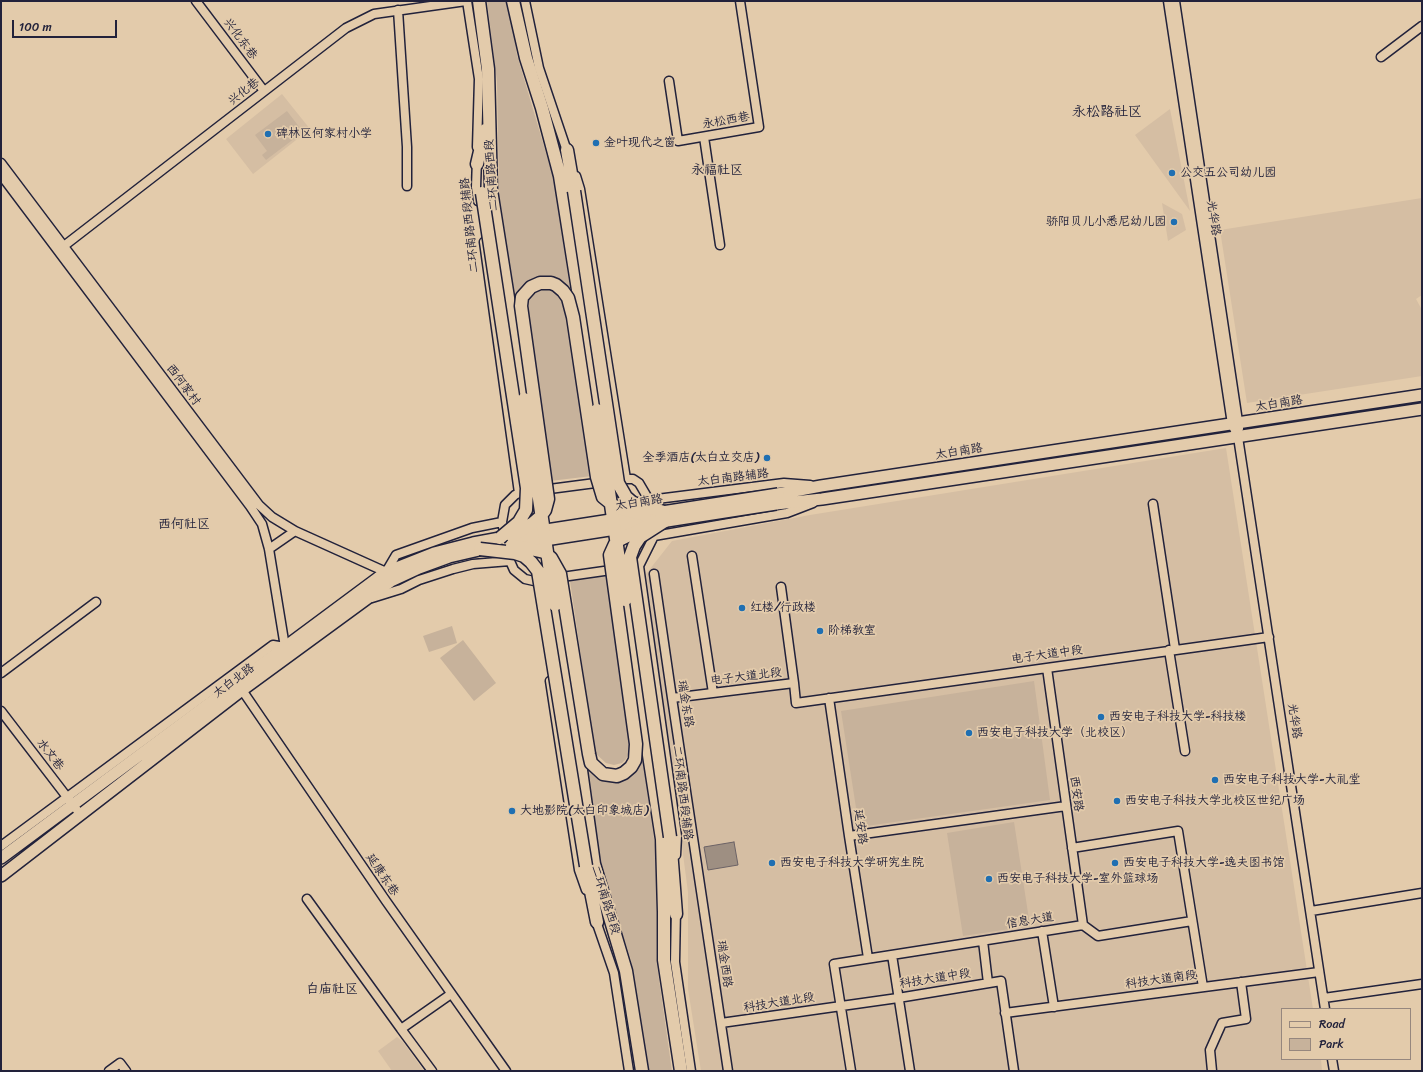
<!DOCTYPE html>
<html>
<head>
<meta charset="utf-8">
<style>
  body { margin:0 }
  #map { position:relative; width:1423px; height:1072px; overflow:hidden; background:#e3cbab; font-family:Sriracha,sans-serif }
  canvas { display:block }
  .frame { position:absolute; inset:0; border:2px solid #22223b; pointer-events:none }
  .legend { position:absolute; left:1281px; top:1008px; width:130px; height:52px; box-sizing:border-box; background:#e3cbab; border:1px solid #96877e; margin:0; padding:5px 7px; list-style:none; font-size:12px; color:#22223b }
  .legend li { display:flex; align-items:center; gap:8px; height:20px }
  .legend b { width:20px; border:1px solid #96877e }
  .scale { position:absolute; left:12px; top:20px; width:105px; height:18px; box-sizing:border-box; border:2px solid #22223b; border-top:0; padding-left:5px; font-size:12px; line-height:14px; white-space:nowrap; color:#22223b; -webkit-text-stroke:3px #e3cbab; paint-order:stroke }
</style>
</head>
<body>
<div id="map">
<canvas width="1423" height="1072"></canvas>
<div class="frame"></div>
<ul class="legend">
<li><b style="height:5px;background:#e3cbab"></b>Road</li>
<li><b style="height:11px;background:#c7b29b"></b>Park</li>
</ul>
<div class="scale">100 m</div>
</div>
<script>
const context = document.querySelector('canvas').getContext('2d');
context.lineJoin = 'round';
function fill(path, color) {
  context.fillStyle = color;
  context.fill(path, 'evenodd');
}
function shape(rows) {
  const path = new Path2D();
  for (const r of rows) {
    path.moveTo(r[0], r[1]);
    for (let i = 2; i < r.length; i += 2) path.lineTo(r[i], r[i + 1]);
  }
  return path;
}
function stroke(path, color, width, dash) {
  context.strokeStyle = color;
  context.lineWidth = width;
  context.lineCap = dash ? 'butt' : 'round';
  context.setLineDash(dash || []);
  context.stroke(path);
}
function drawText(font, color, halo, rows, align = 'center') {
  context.font = font + ' Sriracha,"LXGW WenKai TC",sans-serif';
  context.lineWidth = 3.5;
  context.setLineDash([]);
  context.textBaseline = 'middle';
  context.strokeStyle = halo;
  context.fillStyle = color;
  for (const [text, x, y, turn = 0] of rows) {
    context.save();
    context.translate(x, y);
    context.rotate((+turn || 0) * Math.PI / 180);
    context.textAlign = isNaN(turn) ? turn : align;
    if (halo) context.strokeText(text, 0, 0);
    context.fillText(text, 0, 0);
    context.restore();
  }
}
fill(shape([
  [282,94,310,129,253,174,226,139],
  [1170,109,1190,211,1135,135],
  [1422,198,1422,295,1416,299,1422,310,1422,376,1247,403,1220,230],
  [1162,203,1182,214,1186,230,1168,241],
  [1226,448,1313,1009,1282,1009,1282,1059,1321,1059,1322,1071,701,1071,688,989,688,892,646,574,672,541,810,515],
  [397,1037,403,1042,424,1071,392,1071,378,1051]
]), '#d5bea3');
fill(shape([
  [487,1,508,1,517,55,554,180,571,295,529,283,522,288,515,301,499,194,497,82],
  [287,111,303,132,266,160,262,155,267,151,255,135],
  [539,287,557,290,565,303,592,476,550,481,525,305,528,296],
  [606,575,630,747,629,753,626,759,622,763,614,765,606,763,595,753,570,581],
  [452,626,457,643,429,652,423,636],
  [463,640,496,683,474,701,440,658],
  [1034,681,1050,800,859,827,841,711],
  [642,756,657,859,656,958,672,1071,647,1071,631,960,599,862,586,766,603,779,611,781,620,779,637,766],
  [1014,822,1030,926,963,936,947,833]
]), '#c7b29b');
const water = shape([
  [734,842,738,865,708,870,704,847,734,842]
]);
fill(water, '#9e8f82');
stroke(water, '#6c6366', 1);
const minor = shape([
  [196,1,264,91],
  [467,1,479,79,477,147],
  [525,1,539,68,568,154],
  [1168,1,1232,424,1238,437,1325,1009],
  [1175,1,1239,428],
  [398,10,407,147,407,186],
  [1381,57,1422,26],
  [669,81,678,141,759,127,740,1],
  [704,137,720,245],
  [477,159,476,187,478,201],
  [1,163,259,505,272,517,295,531,386,572,396,555,472,528,502,522],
  [1,175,250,506,262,524,269,549,285,647,273,645,1,846],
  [576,176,580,189,626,479],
  [484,242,519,493],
  [60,249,346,28,374,14,466,1],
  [626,479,633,479,639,483,649,500,654,536,639,566,534,581,525,579,514,570,510,561,502,522,505,505,515,495,519,493,626,479],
  [649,500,784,483,810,485],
  [1153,504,1175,649],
  [654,536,787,513,813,503],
  [269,549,295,531],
  [692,556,713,693],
  [639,566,677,836,676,855],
  [654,574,672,698,728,1071],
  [781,587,794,683],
  [372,598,401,589,419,580,453,569,473,564,510,561],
  [1169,650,1185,751],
  [1047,668,1083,925],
  [1,673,96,602],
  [550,681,579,870,586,890],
  [242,690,386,901,506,1071],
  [672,698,794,683,796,703,1269,637],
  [829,698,849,836,868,958],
  [1,711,80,814],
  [849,836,1066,806],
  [1072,848,1178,831,1203,987],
  [307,899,401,1029,451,994],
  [676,909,675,962,691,1071],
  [1311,911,1422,893],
  [595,918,614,973,629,1071],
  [1042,931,1054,1007],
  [983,941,988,983],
  [892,955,910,1071],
  [1324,998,1422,984],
  [1005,1013,1319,972],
  [721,1023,898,998,1001,981,1014,1071],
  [401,1029,432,1071],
  [1332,1059,1334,1071],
  [109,1071,120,1063,126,1071],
  [851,1071,834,964,1083,925,1098,936,1192,921],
  [1212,1071,1210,1050,1222,1023,1246,1019,1241,982]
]);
const major = shape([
  [778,494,821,486,1422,395],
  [776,504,822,499,1422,409],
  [1,858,386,572,434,553,473,543,500,538],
  [1,876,242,690,391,581,419,568,449,557,488,548]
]);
const highway = shape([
  [479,1,488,69,491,190,524,399],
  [513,1,526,58,542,108,560,176,597,410],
  [567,150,574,191],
  [477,164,485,130],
  [625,600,662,839,664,912,664,960,681,1071],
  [555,605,575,727,594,864,626,971,642,1071],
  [670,837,676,914],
  [586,866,597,922]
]);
stroke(minor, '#22223b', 11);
stroke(major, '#22223b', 14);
stroke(highway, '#22223b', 15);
stroke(minor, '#e3cbab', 8);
stroke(major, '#e3cbab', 11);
stroke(highway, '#e3cbab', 12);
const majorBridge = shape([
  [514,535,778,494],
  [513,545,776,504]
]);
const highwayBridge = shape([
  [574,191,618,483,626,497,633,503,664,512],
  [482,193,527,488,526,510,523,515,519,522,500,538],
  [524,399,555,605],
  [597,410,625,600],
  [665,521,640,537,634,546,630,557,670,837],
  [512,536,533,523,540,517,545,510,548,499,521,306,522,297,531,287,540,283,551,283,556,285,563,291,568,298,573,317,597,477,603,497,613,505,621,509,645,515],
  [512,545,544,552,551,558,560,574,589,754,591,763,603,774,617,776,624,773,631,767,635,760,636,744,610,555,615,544,621,539,656,522],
  [480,549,515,553,524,556,531,562,538,571,586,866]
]);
stroke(majorBridge, '#22223b', 14, []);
stroke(highwayBridge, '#22223b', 15, []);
stroke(majorBridge, '#e3cbab', 11);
stroke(highwayBridge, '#e3cbab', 12);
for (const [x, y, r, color] of [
  [268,134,4,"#1f6fb2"],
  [596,143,4,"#1f6fb2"],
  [1172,173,4,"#1f6fb2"],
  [1174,222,4,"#1f6fb2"],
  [767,458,4,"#1f6fb2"],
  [742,608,4,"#1f6fb2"],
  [820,631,4,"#1f6fb2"],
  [1101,717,4,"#1f6fb2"],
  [969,733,4,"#1f6fb2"],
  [1215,780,4,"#1f6fb2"],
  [1117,801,4,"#1f6fb2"],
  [512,811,4,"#1f6fb2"],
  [772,863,4,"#1f6fb2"],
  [1115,863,4,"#1f6fb2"],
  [989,879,4,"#1f6fb2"]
]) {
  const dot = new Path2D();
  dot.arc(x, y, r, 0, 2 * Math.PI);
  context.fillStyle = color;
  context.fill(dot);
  stroke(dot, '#e3cbab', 1.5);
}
drawText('12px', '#22223b', '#e3cbab', [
  ["兴化东巷",240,39,53],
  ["兴化巷",244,92,-38],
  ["永松西巷",726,121,-10],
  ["二环南路西段",492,175,-94],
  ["光华路",1213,218,81],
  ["二环南路西段辅路",470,225,-96],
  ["西何家村",183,385,53],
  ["太白南路",1279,404,-9],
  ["太白南路",959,452,-9],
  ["太白南路辅路",733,478,-7],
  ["太白南路",639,503,-9],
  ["电子大道中段",1047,655,-8],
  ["电子大道北段",746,677,-7],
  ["太白北路",234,681,-37],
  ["瑞金东路",685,704,81],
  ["光华路",1294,721,81],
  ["水文巷",50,755,52],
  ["二环南路西段辅路",682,793,83],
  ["西安路",1076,794,82],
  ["延安路",860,827,82],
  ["延康东巷",382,875,56],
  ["二环南路西段",605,900,73],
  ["信息大道",1030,921,-9],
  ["瑞金西路",724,964,82],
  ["科技大道中段",935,979,-9],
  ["科技大道南段",1161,980,-8],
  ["科技大道北段",779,1003,-9]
]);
drawText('12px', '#22223b', '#e3cbab', [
  ["碑林区何家村小学",276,134],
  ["金叶现代之窗",604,143],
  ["公交五公司幼儿园",1180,173],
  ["骄阳贝儿小悉尼幼儿园",1166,222,"right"],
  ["全季酒店(太白立交店)",759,458,"right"],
  ["红楼/行政楼",750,608],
  ["阶梯教室",828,631],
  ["西安电子科技大学-科技楼",1109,717],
  ["西安电子科技大学（北校区）",977,733],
  ["西安电子科技大学-大礼堂",1223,780],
  ["西安电子科技大学北校区世纪广场",1125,801],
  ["大地影院(太白印象城店)",520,811],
  ["西安电子科技大学研究生院",780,863],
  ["西安电子科技大学-逸夫图书馆",1123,863],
  ["西安电子科技大学-室外篮球场",997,879]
], 'left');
drawText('13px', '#22223b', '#e3cbab', [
  ["永福社区",717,171],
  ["西何社区",184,525],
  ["白庙社区",332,990]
]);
drawText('14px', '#22223b', '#e3cbab', [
  ["永松路社区",1107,112]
]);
</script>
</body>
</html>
